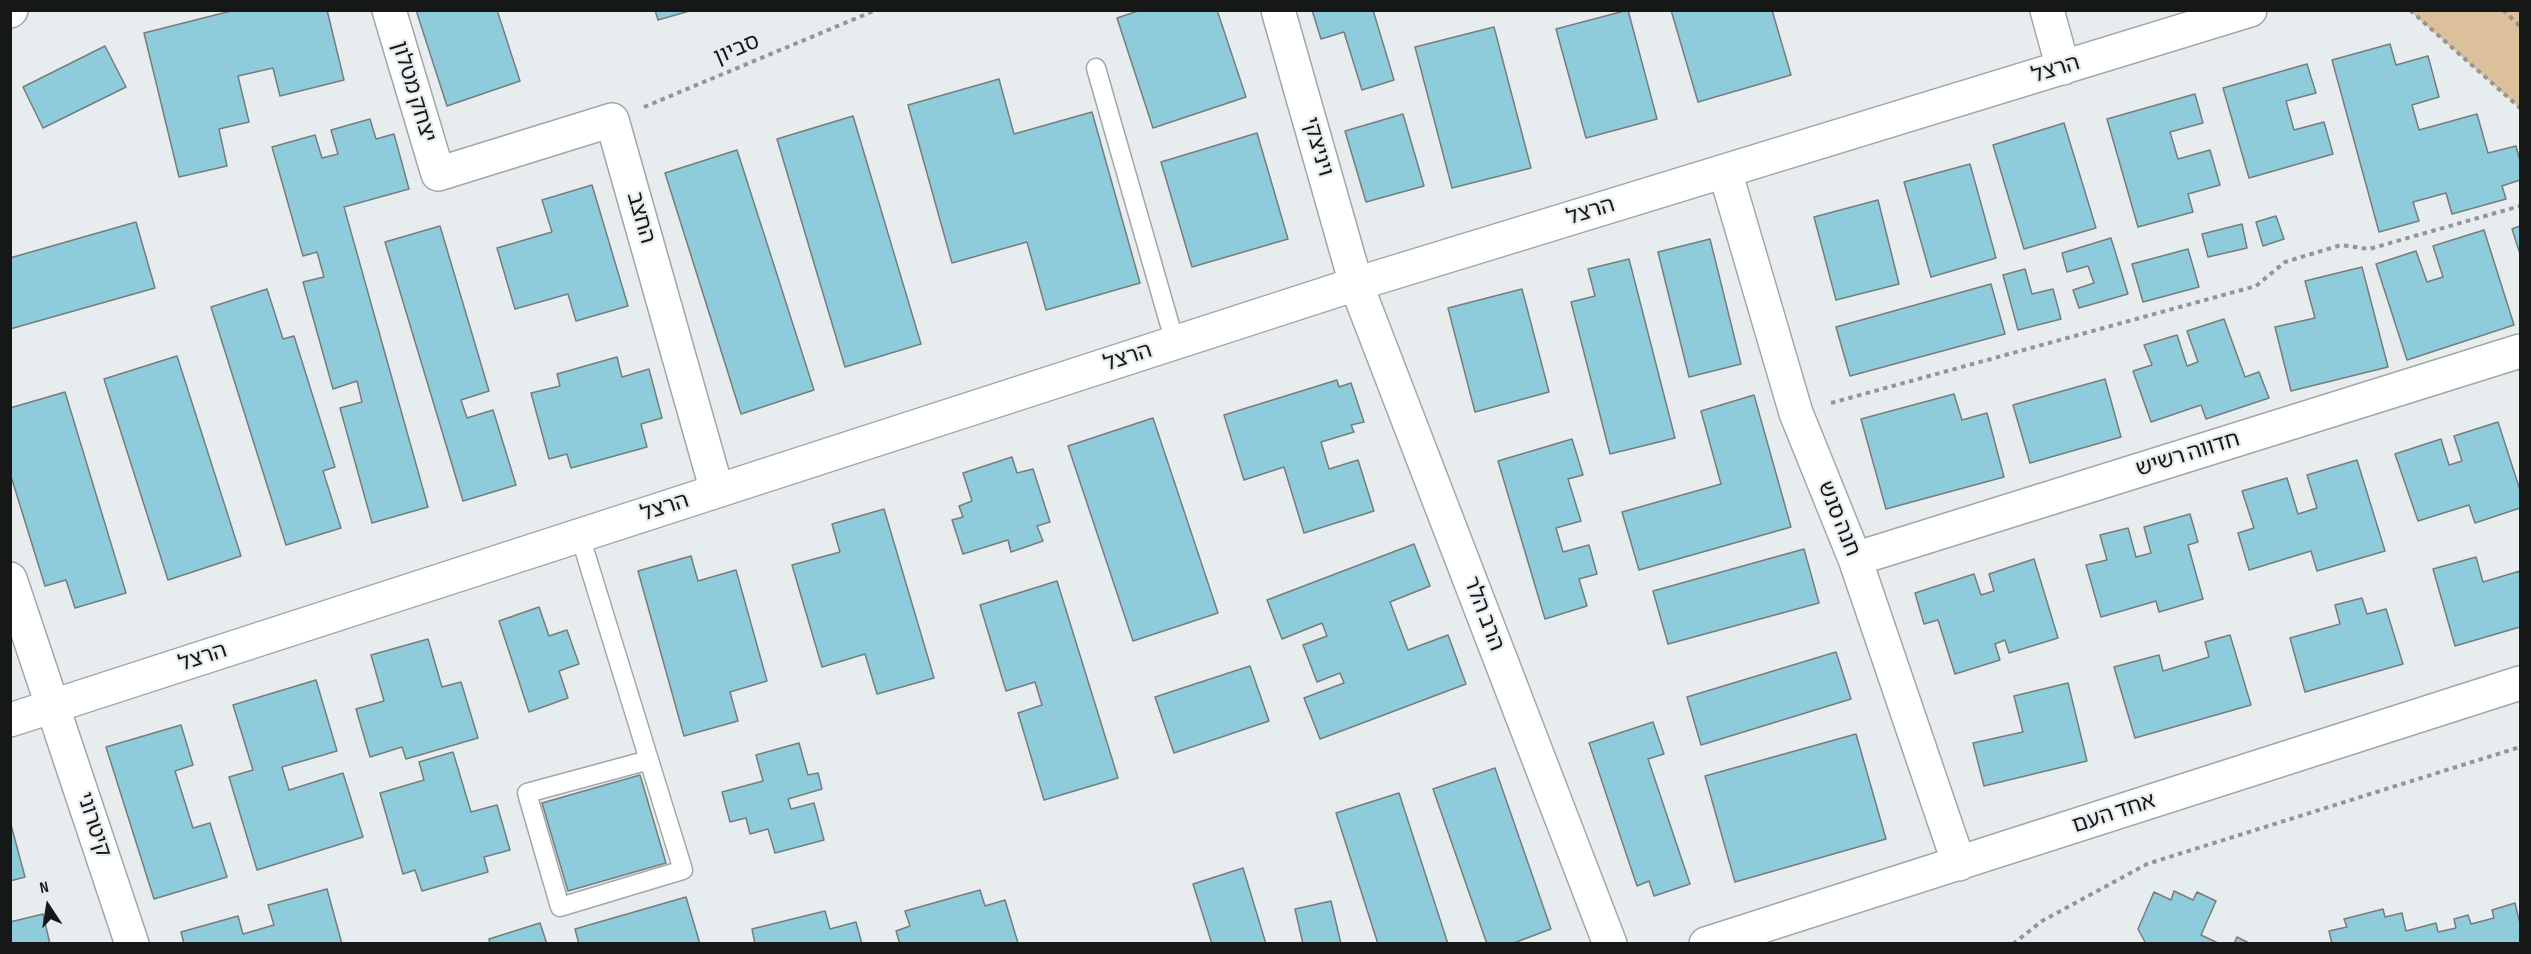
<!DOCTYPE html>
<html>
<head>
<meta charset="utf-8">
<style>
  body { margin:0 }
  #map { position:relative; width:2531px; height:954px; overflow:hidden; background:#e7ecee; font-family:"Sofia Sans Condensed",sans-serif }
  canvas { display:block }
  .frame { position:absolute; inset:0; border:12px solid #161818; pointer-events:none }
  .north { position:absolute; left:18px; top:876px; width:60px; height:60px; -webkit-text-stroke:4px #e7ecee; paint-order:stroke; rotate:348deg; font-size:16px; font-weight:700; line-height:24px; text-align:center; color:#161818 }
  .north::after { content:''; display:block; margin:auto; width:21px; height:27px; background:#161818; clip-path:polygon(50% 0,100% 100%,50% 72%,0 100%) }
</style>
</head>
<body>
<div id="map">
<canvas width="2531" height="954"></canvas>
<div class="frame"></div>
<div class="north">N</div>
</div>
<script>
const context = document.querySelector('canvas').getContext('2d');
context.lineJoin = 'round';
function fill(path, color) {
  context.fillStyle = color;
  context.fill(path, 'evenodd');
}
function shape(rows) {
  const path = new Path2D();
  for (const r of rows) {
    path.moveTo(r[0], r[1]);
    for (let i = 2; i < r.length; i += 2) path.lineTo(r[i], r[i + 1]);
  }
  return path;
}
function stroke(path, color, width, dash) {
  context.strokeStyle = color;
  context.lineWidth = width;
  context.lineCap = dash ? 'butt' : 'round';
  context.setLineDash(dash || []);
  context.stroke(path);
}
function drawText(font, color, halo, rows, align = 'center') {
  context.font = font + ' "Sofia Sans Condensed","Noto Sans Hebrew",sans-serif';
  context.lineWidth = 4.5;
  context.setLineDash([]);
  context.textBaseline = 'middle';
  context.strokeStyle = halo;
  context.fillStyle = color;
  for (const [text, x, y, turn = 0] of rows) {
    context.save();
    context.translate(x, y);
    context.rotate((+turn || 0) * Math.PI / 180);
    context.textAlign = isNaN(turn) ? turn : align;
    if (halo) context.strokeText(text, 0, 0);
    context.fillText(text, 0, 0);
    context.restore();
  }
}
fill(shape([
  [2410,11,2520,11,2520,108]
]), '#dbc09b');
const building = shape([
  [235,10,327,10,344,80,280,96,273,68,238,76,249,122,219,129,227,166,179,177,144,33,235,10],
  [416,10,497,10,520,81,447,106,416,10],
  [655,10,693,10,658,20,655,10],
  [1141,10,1217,10,1246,97,1153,128,1117,18,1141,10],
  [1312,10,1373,10,1394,80,1362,90,1344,32,1321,39,1312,10],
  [1628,10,1657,119,1586,138,1556,29,1628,10],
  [1671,10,1772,10,1791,75,1698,102,1671,10],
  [1494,27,1531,168,1452,188,1415,47,1494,27],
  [2390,44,2396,65,2428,56,2439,97,2412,105,2419,130,2477,114,2488,153,2516,146,2520,161,2520,180,2502,186,2506,199,2452,214,2446,193,2413,202,2419,221,2379,232,2332,60,2390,44],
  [105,46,126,87,43,128,23,87,105,46],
  [2307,64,2316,93,2286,101,2294,130,2324,122,2333,154,2249,178,2223,88,2307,64],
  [999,79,1014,134,1092,112,1140,283,1046,310,1027,242,952,263,908,105,999,79],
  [2195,94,2203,123,2170,132,2178,159,2210,150,2220,185,2188,194,2193,212,2138,227,2107,119,2195,94],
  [1403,114,1424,186,1366,202,1345,131,1403,114],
  [853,116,921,344,845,367,777,139,853,116],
  [370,119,376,139,394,134,409,189,344,207,428,507,372,523,340,408,362,402,357,381,333,389,303,282,324,277,317,252,303,256,272,147,315,135,322,158,338,154,331,130,370,119],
  [2064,123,2096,228,2024,249,1993,145,2064,123],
  [1257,133,1288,239,1192,267,1161,162,1257,133],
  [737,150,814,390,741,414,665,173,737,150],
  [1970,164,1996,258,1931,277,1904,182,1970,164],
  [592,185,628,306,576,321,568,294,515,309,497,248,552,232,542,200,592,185],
  [1878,200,1899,284,1836,300,1814,217,1878,200],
  [2276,216,2284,239,2263,246,2256,222,2276,216],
  [136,222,155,288,10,329,10,258,136,222],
  [2242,224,2247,248,2208,257,2202,234,2242,224],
  [440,226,489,391,461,400,467,418,493,410,516,485,463,501,385,242,440,226],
  [2520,226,2520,254,2512,229,2520,226],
  [2484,230,2514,325,2407,360,2376,264,2416,251,2427,282,2443,277,2433,246,2484,230],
  [2111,238,2128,294,2079,308,2073,290,2094,283,2088,266,2067,272,2062,253,2111,238],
  [1710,239,1741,364,1689,377,1658,252,1710,239],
  [2188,249,2199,287,2143,302,2132,264,2188,249],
  [1629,259,1675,438,1610,454,1571,302,1595,296,1588,269,1629,259],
  [2362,267,2388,367,2291,391,2275,327,2315,318,2305,281,2362,267],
  [2025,269,2032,294,2053,289,2061,319,2018,330,2003,275,2025,269],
  [1991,284,2005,334,1850,376,1836,327,1991,284],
  [267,289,283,339,294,336,335,467,323,471,341,528,286,545,211,307,267,289],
  [1522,289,1549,392,1475,412,1448,308,1522,289],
  [2224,319,2245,377,2259,372,2269,398,2206,419,2201,405,2151,422,2133,371,2152,365,2144,345,2177,335,2187,366,2198,362,2187,331,2224,319],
  [177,356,241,556,168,580,104,379,177,356],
  [617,357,622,377,649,369,662,418,641,424,647,447,571,468,567,454,549,459,531,393,560,386,557,374,617,357],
  [2105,379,2121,437,2030,463,2013,405,2105,379],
  [1337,380,1339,387,1351,383,1364,422,1351,425,1354,432,1321,442,1329,469,1358,460,1374,511,1304,533,1284,467,1244,480,1224,415,1337,380],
  [65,392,126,593,75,608,66,580,45,586,10,473,10,408,65,392],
  [1954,394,1962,420,1987,413,2004,477,1886,509,1861,419,1954,394],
  [1754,395,1791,527,1639,570,1622,512,1721,484,1701,411,1754,395],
  [1153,418,1218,613,1133,641,1068,446,1153,418],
  [2498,422,2520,490,2520,508,2475,523,2469,505,2418,521,2395,454,2441,439,2449,465,2462,461,2454,436,2498,422],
  [1572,439,1583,475,1568,479,1581,521,1556,528,1563,552,1589,545,1597,574,1579,579,1587,606,1545,619,1498,461,1572,439],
  [1012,457,1017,473,1033,469,1050,522,1037,526,1043,541,1011,552,1008,540,963,554,952,520,963,517,959,506,972,501,963,473,1012,457],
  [2357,460,2385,551,2317,571,2311,551,2249,570,2238,533,2254,528,2242,491,2287,478,2298,514,2317,508,2307,475,2357,460],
  [884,509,934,678,877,694,865,654,822,667,792,565,840,552,832,524,884,509],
  [2190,514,2198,542,2188,545,2203,599,2159,612,2156,601,2101,617,2086,565,2107,560,2100,535,2128,528,2136,557,2151,553,2144,527,2190,514],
  [1414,544,1430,586,1390,602,1408,650,1448,635,1466,684,1320,739,1304,698,1344,683,1340,673,1317,682,1303,645,1327,636,1322,623,1282,639,1267,600,1414,544],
  [1804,549,1819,603,1668,644,1653,591,1804,549],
  [691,556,698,581,736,570,767,681,730,692,738,721,684,736,638,571,691,556],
  [2476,557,2483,582,2520,571,2520,627,2455,646,2433,569,2476,557],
  [2034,559,2058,638,2009,653,2005,640,1995,644,2000,660,1955,674,1938,620,1924,624,1915,593,1974,574,1981,595,1994,591,1989,574,2034,559],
  [1057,581,1118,778,1044,800,1018,713,1042,705,1035,682,1006,691,980,605,1057,581],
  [2362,598,2367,614,2386,609,2403,664,2305,692,2290,638,2340,624,2335,605,2362,598],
  [539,607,549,636,567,630,579,664,559,671,568,698,529,712,499,621,539,607],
  [2230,635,2251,705,2135,738,2114,667,2159,655,2163,671,2209,657,2205,642,2230,635],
  [428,639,442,687,461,682,478,738,406,759,402,747,370,757,356,709,384,701,371,655,428,639],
  [1836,652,1851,699,1701,745,1687,697,1836,652],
  [1250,666,1269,721,1174,753,1155,697,1250,666],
  [316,680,337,751,282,767,289,790,343,773,363,837,257,870,229,777,253,770,233,705,316,680],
  [2068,683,2087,761,1984,786,1973,743,2023,732,2014,696,2068,683],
  [1653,722,1664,754,1648,759,1690,884,1654,896,1649,881,1637,886,1589,743,1653,722],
  [181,725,193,765,175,771,193,828,210,823,227,877,154,899,106,747,181,725],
  [1856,734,1886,839,1735,882,1705,776,1856,734],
  [799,743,808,775,818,773,822,789,788,799,791,809,814,803,824,840,775,853,768,829,750,834,746,818,730,822,722,792,763,781,756,755,799,743],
  [453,752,471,812,497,805,510,850,484,857,488,872,422,891,415,870,403,874,380,793,424,780,419,762,453,752],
  [1495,768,1551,929,1511,944,1487,944,1433,789,1495,768],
  [640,775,666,863,568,891,542,803,640,775],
  [1399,793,1448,944,1378,944,1336,813,1399,793],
  [10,821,25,877,10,881,10,821],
  [1243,868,1266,944,1212,944,1193,884,1243,868],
  [327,889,342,944,184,944,181,932,238,916,243,934,274,925,268,905,327,889],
  [980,890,985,906,1005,900,1018,943,900,944,896,931,910,926,905,911,980,890],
  [2174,891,2193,900,2197,892,2216,901,2201,935,2220,944,2146,944,2138,929,2154,892,2171,900,2174,891],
  [686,897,700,944,579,944,575,929,686,897],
  [1331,901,1341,944,1303,944,1295,909,1331,901],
  [2515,903,2520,924,2520,944,2332,944,2329,931,2347,927,2344,919,2383,909,2385,917,2402,913,2406,931,2436,923,2438,932,2456,928,2454,919,2468,915,2471,924,2494,918,2492,910,2515,903],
  [825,911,830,929,856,922,862,944,755,944,752,929,825,911],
  [43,914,50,944,10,944,10,922,43,914],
  [540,923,547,944,490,944,489,939,540,923],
  [2237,937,2251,944,2234,944,2237,937]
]);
fill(building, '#8eccdc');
stroke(building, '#777c7d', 1.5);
const lane = shape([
  [1096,68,1175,343],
  [580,536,649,760,683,870,560,907,527,793,649,760]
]);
const street = shape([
  [389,10,438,174,612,120,717,491],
  [1278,10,1356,284,1610,944],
  [2047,10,2063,68],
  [1725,171,1796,413,1855,559,1959,864],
  [1855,559,2520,351],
  [10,579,132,944],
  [10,720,1356,284,2250,10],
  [1706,944,2520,683]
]);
const secondary = shape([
  [10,11,11,10]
]);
stroke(lane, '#a2a7a9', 21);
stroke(street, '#a2a7a9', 36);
stroke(secondary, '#a2a7a9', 36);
stroke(shape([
  [2410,10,2520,108],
  [2503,10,2520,26],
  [644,107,876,10],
  [1831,403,2256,286,2285,262,2341,245,2369,249,2520,206],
  [2013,944,2042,921,2147,864,2520,747]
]), '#929697', 4, [4.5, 4.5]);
stroke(lane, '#fff', 18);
stroke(street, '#fff', 33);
stroke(secondary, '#fff', 33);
drawText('22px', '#161818', '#e7ecee', [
  ["סביון",737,50,-23],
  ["הרצל",2056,70,-17],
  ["יצחק מטלון",413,92,73],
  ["ויניצקי",1317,147,74],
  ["הרצל",1591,212,-17],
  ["החצב",640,218,74],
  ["הרצל",1128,358,-18],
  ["חדווה רשיש",2188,455,-17],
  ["הרצל",665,508,-18],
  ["חנה סנש",1838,519,68],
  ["הרב הלר",1483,614,69],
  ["הרצל",203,658,-18],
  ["אחד העם",2114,814,-18],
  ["קיטרוני",93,825,72]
]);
</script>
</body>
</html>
